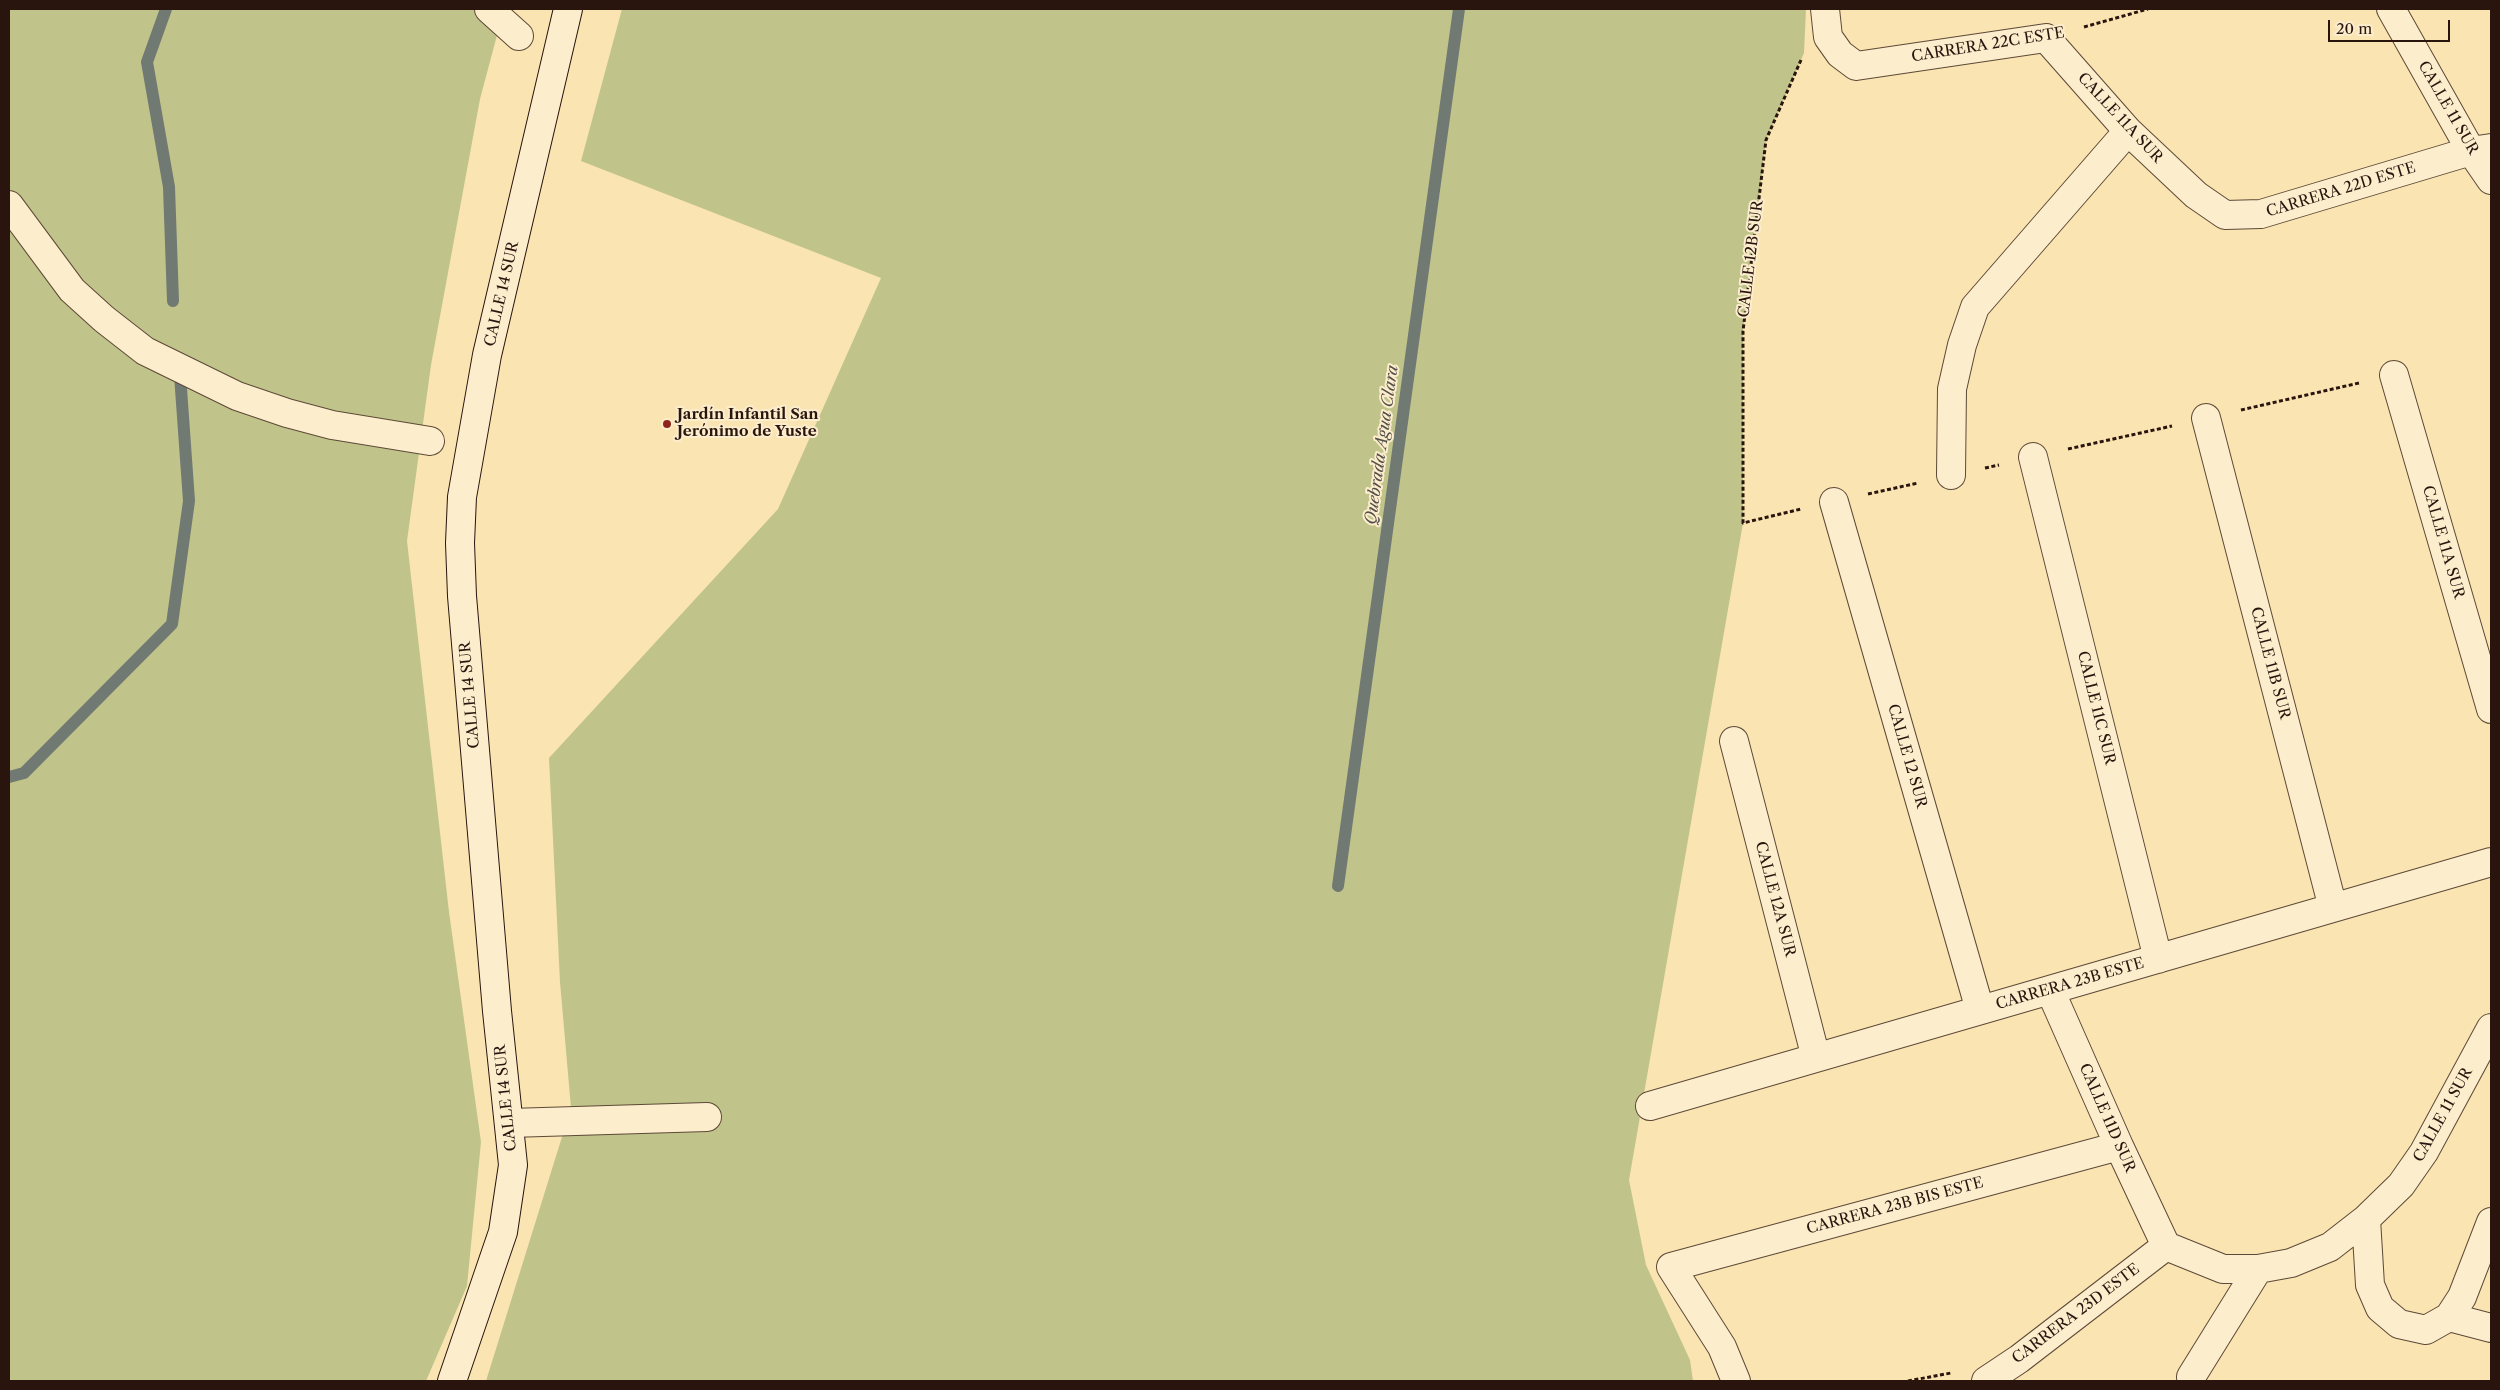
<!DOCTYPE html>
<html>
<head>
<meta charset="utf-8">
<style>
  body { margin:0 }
  #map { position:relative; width:2500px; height:1390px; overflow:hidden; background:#fae4b2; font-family:"Libre Caslon Text",serif }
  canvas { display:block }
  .frame { position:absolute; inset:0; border:10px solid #29150e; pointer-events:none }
  .scale { position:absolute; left:2328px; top:20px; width:122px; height:22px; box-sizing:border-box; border:2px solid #29150e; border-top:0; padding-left:6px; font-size:15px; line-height:18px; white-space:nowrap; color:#29150e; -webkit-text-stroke:4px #fcedcd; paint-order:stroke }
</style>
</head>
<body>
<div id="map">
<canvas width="2500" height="1390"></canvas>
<div class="frame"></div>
<div class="scale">20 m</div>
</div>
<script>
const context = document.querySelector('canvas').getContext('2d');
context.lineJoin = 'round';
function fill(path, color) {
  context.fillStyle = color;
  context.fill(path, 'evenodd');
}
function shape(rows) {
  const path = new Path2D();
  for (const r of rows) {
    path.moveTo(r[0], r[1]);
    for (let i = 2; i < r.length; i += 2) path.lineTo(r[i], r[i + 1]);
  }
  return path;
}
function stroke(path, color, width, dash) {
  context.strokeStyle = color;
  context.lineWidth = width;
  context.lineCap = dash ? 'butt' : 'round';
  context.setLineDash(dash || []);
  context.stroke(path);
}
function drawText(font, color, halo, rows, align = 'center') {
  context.font = font + ' "Libre Caslon Text",serif';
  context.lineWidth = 4;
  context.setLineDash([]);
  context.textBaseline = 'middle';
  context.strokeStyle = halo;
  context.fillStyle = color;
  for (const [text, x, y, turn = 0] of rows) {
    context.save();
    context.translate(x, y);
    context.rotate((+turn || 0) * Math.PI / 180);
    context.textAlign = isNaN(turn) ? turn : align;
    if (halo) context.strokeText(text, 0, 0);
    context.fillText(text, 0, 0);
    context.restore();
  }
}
fill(shape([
  [9,9,504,9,480,99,431,365,407,541,449,912,481,1142,467,1286,426,1381,9,1381],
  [622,9,1806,9,1804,53,1766,140,1743,331,1743,523,1629,1180,1646,1265,1690,1360,1693,1381,486,1381,571,1108,560,982,549,758,778,509,881,278,581,161]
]), '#c0c48a');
stroke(shape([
  [166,9,147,62,169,187,173,301],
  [9,777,24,773,172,624,189,501,180,375],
  [1338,886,1459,9]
]), '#717973', 12);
const street = shape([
  [489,9,519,36],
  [1825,9,1828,37,1840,54,1856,66,2046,38,2128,131,2196,195,2225,215,2261,214,2471,151,2491,148],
  [2391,9,2471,151,2491,180],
  [9,205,72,290,104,319,145,351,237,396,287,413,332,425,430,441],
  [2394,375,2491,709],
  [2206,418,2333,908],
  [2033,457,2158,959],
  [1951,475,1952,389,1962,345,1975,307,2128,131],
  [1834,502,1980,1010],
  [1734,741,1816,1058],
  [2050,990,2119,1146,2166,1246],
  [1650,1106,2491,862],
  [510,1123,707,1117],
  [2366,1219,2370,1285,2380,1308,2399,1324,2426,1330,2449,1317,2462,1297,2491,1222],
  [2166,1246,2223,1269,2258,1269,2291,1263,2330,1247,2366,1219,2401,1185,2424,1152,2491,1028],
  [2449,1317,2491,1328],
  [2191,1377,2258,1269],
  [1736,1381,1722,1347,1671,1267,2119,1146],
  [1986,1381,2019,1359,2166,1246]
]);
const secondary = shape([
  [452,1381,503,1232,513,1165,497,1011,462,596,460,543,462,497,487,355,568,9]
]);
stroke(street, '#5d4937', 30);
stroke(secondary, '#29150e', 30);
stroke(shape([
  [2084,27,2148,9],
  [1801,60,1766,140,1743,331,1743,523,1801,509],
  [2241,410,2359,383],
  [2068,449,2172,426],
  [1985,468,1999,465],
  [1868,494,1918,483],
  [1908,1381,1951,1373]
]), '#29150e', 3, [4, 2.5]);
stroke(street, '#fcedcd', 28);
stroke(secondary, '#fcedcd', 28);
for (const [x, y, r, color] of [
  [667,424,5,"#8f2418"]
]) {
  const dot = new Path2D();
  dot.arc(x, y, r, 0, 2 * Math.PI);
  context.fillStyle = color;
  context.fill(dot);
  stroke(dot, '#fcedcd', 2);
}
drawText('15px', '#29150e', '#fcedcd', [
  ["CARRERA 22C ESTE",1988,45,-9],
  ["CALLE 11 SUR",2448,108,60],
  ["CALLE 11A SUR",2120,118,47],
  ["CARRERA 22D ESTE",2341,190,-17],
  ["CALLE 12B SUR",1751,259,-83],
  ["CALLE 14 SUR",502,294,-77],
  ["CALLE 11A SUR",2443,542,74],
  ["CALLE 11B SUR",2270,663,75],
  ["CALLE 14 SUR",470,695,-95],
  ["CALLE 11C SUR",2096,708,76],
  ["CALLE 12 SUR",1907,756,74],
  ["CALLE 12A SUR",1775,899,75],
  ["CARRERA 23B ESTE",2070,984,-16],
  ["CALLE 14 SUR",506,1098,-96],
  ["CALLE 11 SUR",2443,1115,-61],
  ["CALLE 11D SUR",2107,1118,66],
  ["CARRERA 23B BIS ESTE",1895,1206,-15],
  ["CARRERA 23D ESTE",2076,1314,-37]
]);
drawText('bold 15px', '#29150e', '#fcedcd', [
  ["Jardín Infantil San",677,415],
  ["Jerónimo de Yuste",677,432]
], 'left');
drawText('italic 16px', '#534f49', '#fcedcd', [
  ["Quebrada Agua Clara",1382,445,-82]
]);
</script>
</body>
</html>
